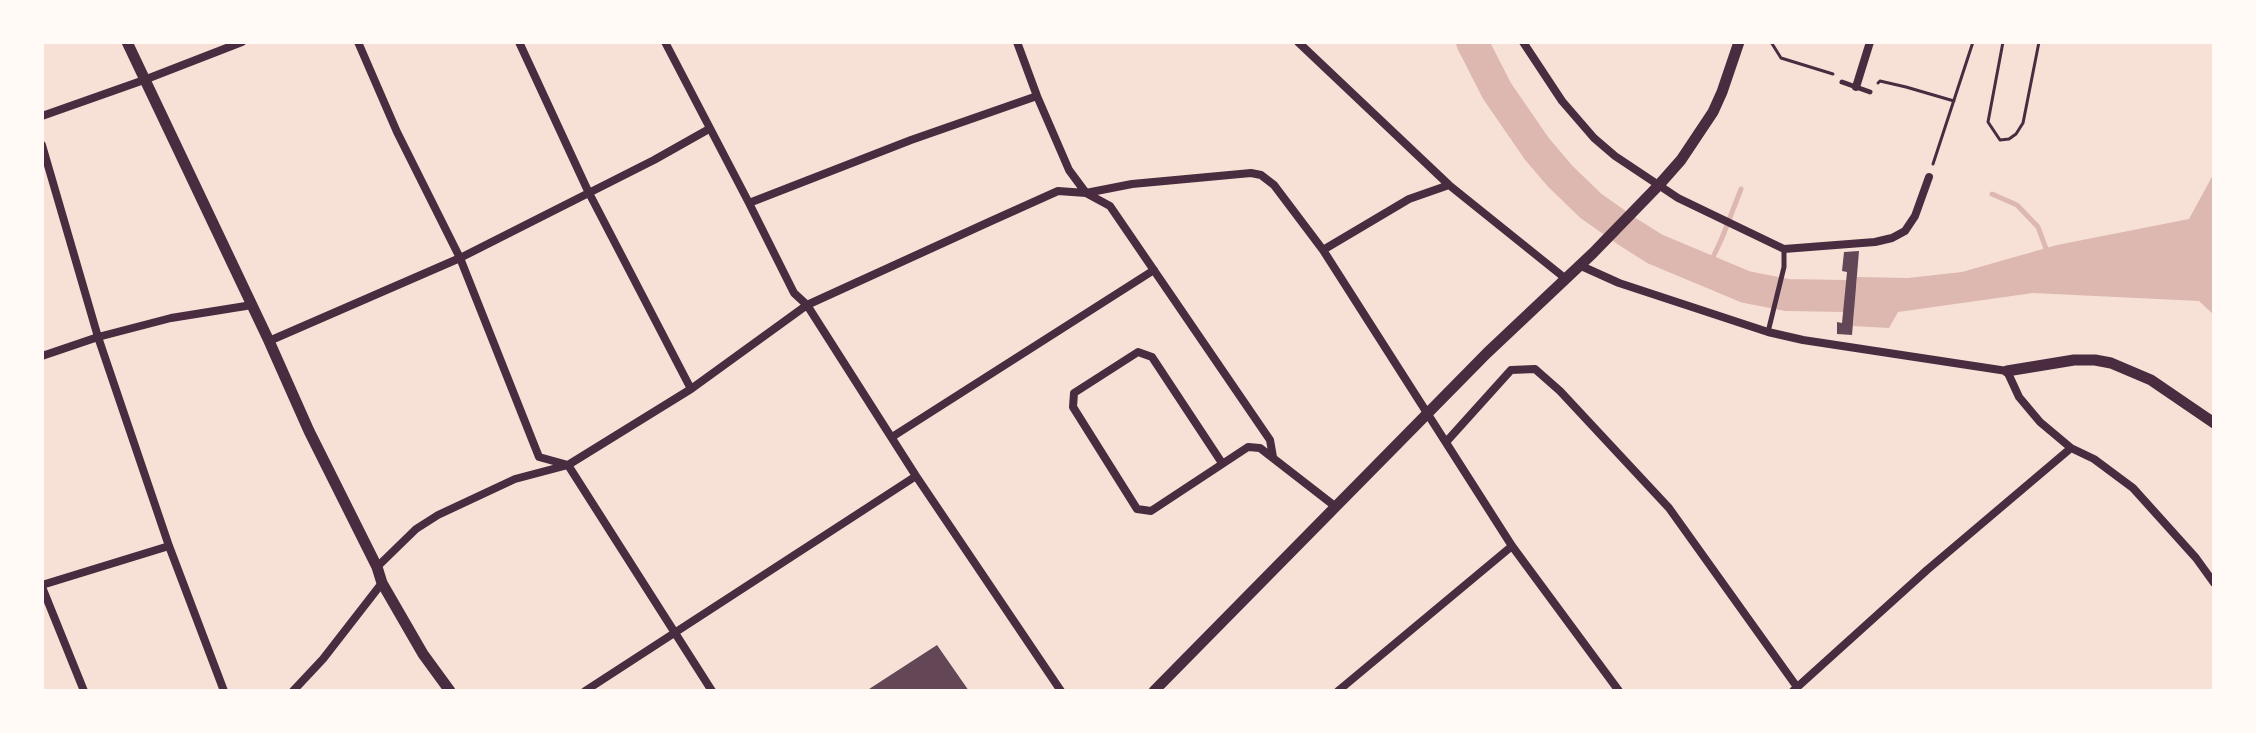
<!DOCTYPE html>
<html>
<head>
<meta charset="utf-8">
<style>
  body { margin:0 }
  #map { position:relative; width:2256px; height:733px; overflow:hidden; background:#f7e1d7; font-family:Commissioner,sans-serif }
  canvas { display:block }
  .frame { position:absolute; inset:0; border:44px solid #fffaf5; pointer-events:none }
</style>
</head>
<body>
<div id="map">
<canvas width="2256" height="733"></canvas>
<div class="frame"></div>
</div>
<script>
const context = document.querySelector('canvas').getContext('2d');
context.lineJoin = 'round';
function fill(path, color) {
  context.fillStyle = color;
  context.fill(path, 'evenodd');
}
function shape(rows) {
  const path = new Path2D();
  for (const r of rows) {
    path.moveTo(r[0], r[1]);
    for (let i = 2; i < r.length; i += 2) path.lineTo(r[i], r[i + 1]);
  }
  return path;
}
function stroke(path, color, width, dash) {
  context.strokeStyle = color;
  context.lineWidth = width;
  context.lineCap = dash ? 'butt' : 'round';
  context.setLineDash(dash || []);
  context.stroke(path);
}
fill(shape([
  [2214,173,2214,315,2199,301,2033,293,1898,312,1889,328,1853,326,1857,277,1908,278,1962,272,2057,245,2189,219]
]), '#dcb8b0');
stroke(shape([
  [1992,194,2017,205,2038,227,2048,254],
  [1707,270,1722,238,1741,189]
]), '#dcb8b0', 5);
stroke(shape([
  [1472,42,1497,91,1537,149,1560,176,1591,206,1628,232,1655,249,1746,287,1787,295,1844,296]
]), '#dcb8b0', 32);
fill(shape([
  [1859,251,1852,335,1837,334,1837,322,1842,323,1847,272,1842,271,1844,252],
  [937,645,969,691,866,691]
]), '#644757');
stroke(shape([
  [1771,42,1781,58,1833,74],
  [2003,42,1988,122,2000,140,2009,139,2016,134,2023,123,2039,42],
  [1878,83,1880,81,1906,87,1954,101],
  [1933,164,1973,42]
]), '#4a2c40', 3);
stroke(shape([
  [1842,82,1870,92],
  [1768,332,1784,267,1784,249]
]), '#4a2c40', 5);
stroke(shape([
  [358,42,397,132,460,258,539,457,568,465,712,691],
  [519,42,588,191,691,389],
  [665,42,749,203,794,293,807,305,916,476,1061,691],
  [1017,42,1037,96,1069,170,1086,193,1110,206,1270,440,1273,457],
  [1298,42,1449,185,1566,279],
  [1523,42,1562,101,1594,138,1615,156,1678,198,1784,249,1875,242,1892,238,1905,231,1915,216,1929,177],
  [1856,87,1870,42],
  [42,116,144,80,242,42],
  [42,145,98,337,169,546,224,691],
  [749,203,911,140,1037,96],
  [1323,250,1409,199,1449,185],
  [1579,265,1619,283,1768,332,1803,340,2007,371,2019,397,2040,422,2071,448,2094,459,2133,488,2196,558,2214,583],
  [269,341,460,258,654,160,709,129],
  [42,356,98,337,171,318,252,305],
  [892,437,1154,270],
  [1447,441,1511,370,1535,369,1560,391,1669,508,1797,687],
  [1222,463,1152,357,1138,352,1074,393,1073,407,1137,509,1151,511,1248,447,1260,448,1336,507],
  [377,567,416,529,438,515,515,479,568,465,691,389,807,305,989,222,1058,191,1086,193,1132,184,1251,173,1261,175,1274,185,1323,250,1512,546,1619,691],
  [42,585,169,546],
  [42,587,84,691],
  [293,691,323,659,382,583],
  [585,691,916,476],
  [1338,691,1512,546],
  [1793,691,1927,570,2071,448]
]), '#4a2c40', 8);
stroke(shape([
  [127,42,269,341,309,431,377,567,382,583,423,654,450,691],
  [2007,371,2074,360,2095,360,2111,363,2151,380,2214,423],
  [1154,691,1487,353,1593,253,1658,186,1681,160,1713,112,1722,92,1739,42]
]), '#4a2c40', 11);
</script>
</body>
</html>
